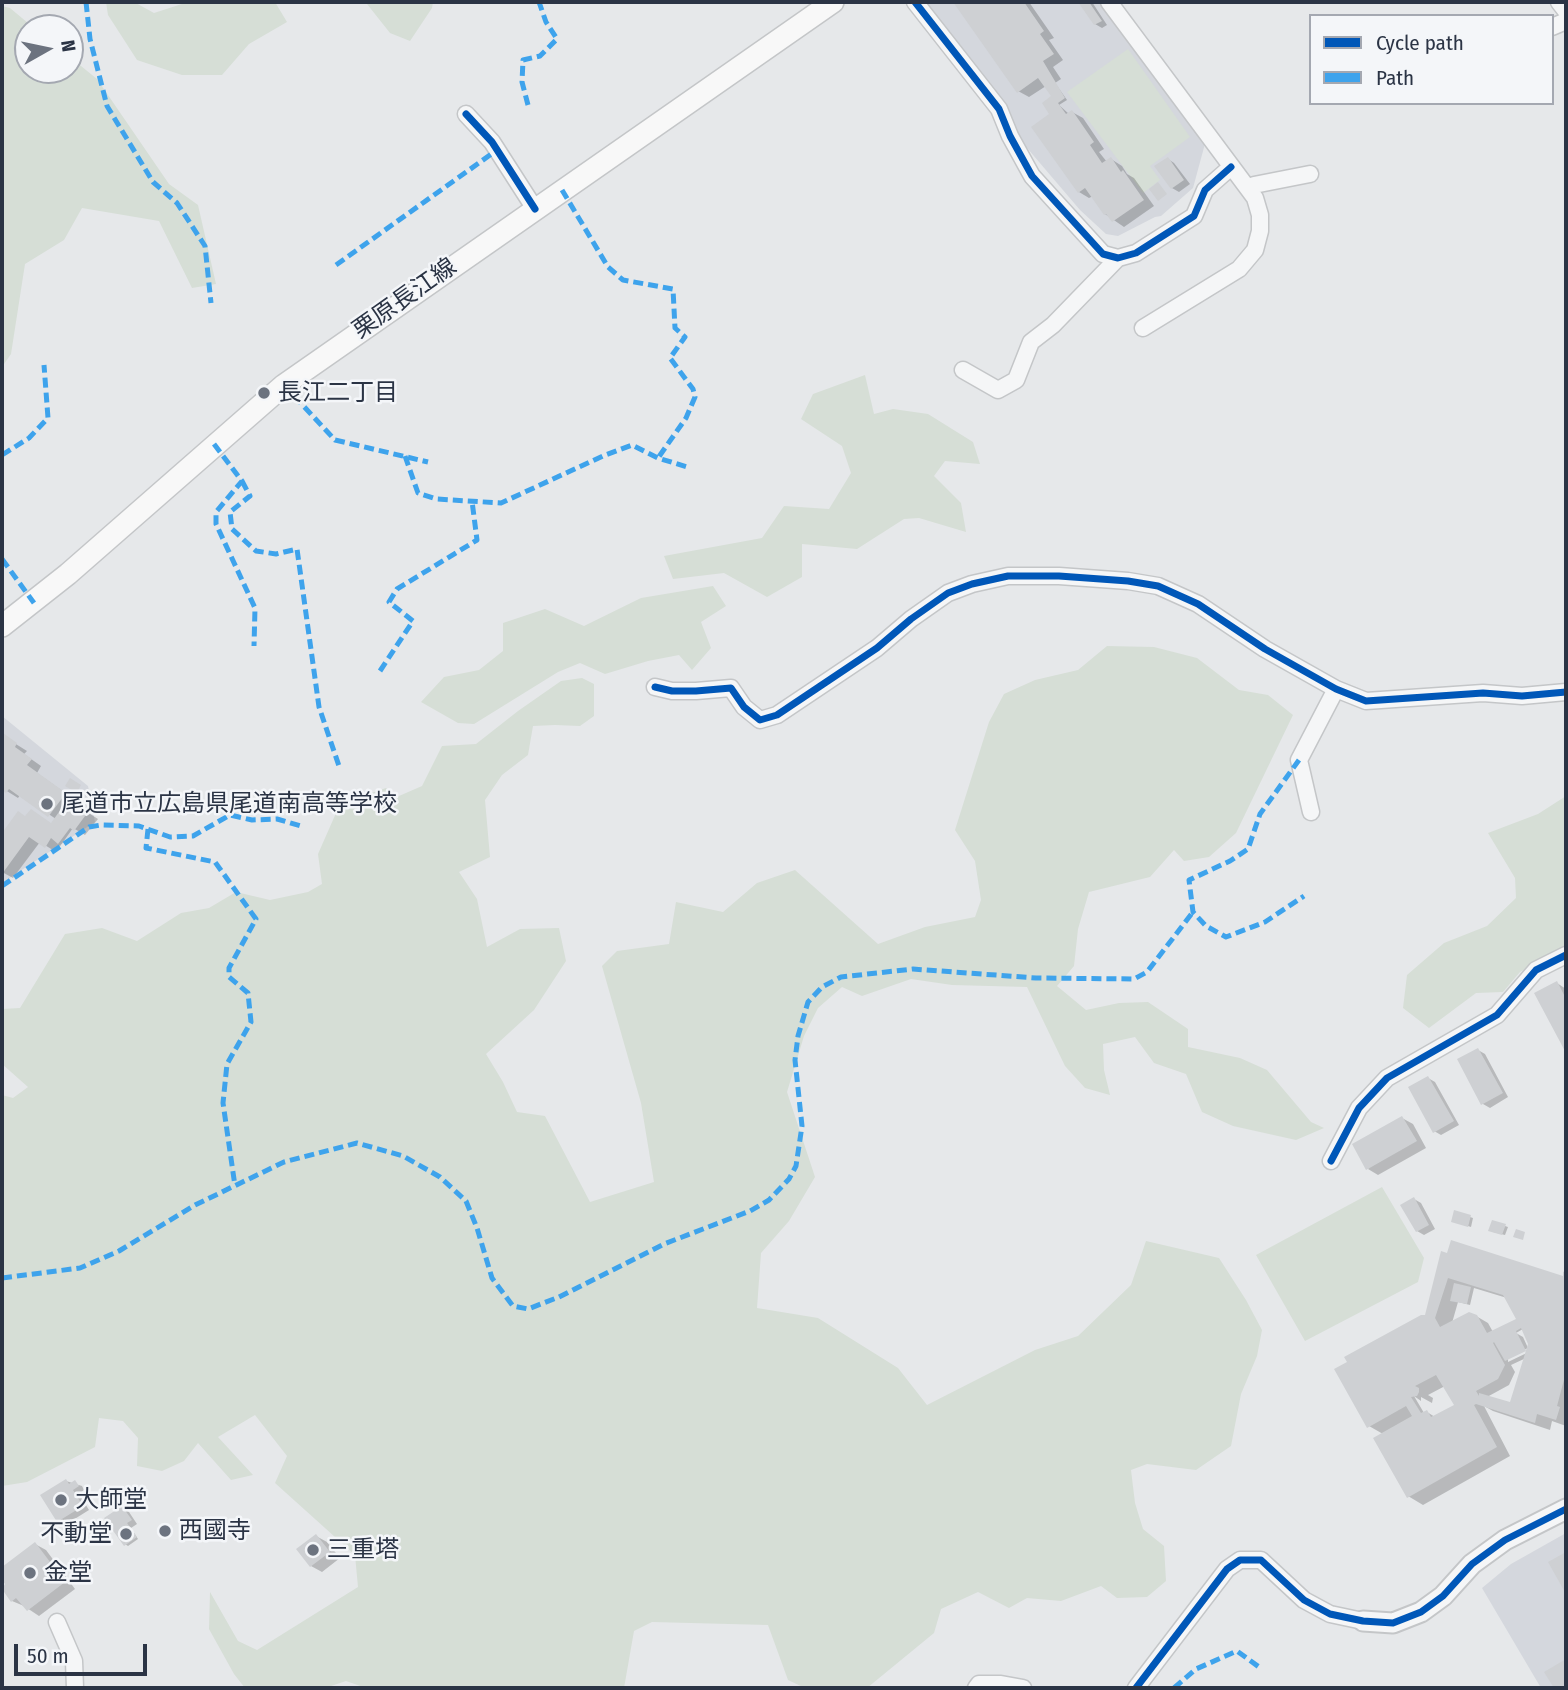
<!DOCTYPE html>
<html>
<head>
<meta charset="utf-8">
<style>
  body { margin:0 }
  #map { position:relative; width:1568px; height:1690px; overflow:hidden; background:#e6e8ea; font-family:"Fira Sans Condensed",sans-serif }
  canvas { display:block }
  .frame { position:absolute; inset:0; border:4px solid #2b3445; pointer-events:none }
  .legend { position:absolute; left:1309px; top:14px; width:245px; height:91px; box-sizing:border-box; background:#f4f6f9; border:2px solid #a4a8b1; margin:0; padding:9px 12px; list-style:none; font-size:21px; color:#2b3445 }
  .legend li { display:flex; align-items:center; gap:14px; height:35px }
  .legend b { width:35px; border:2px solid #a4a8b1 }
  .north { position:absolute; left:14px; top:14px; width:70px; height:70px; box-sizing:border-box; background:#f4f6f9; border:2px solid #a4a8b1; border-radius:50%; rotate:81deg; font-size:19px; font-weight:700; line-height:28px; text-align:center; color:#2b3445 }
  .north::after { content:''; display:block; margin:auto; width:24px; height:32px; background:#6c737f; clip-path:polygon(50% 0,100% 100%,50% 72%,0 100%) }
  .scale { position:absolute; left:14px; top:1644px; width:133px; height:32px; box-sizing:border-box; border:4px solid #2b3445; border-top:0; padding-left:9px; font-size:21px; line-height:24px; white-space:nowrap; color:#2b3445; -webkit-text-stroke:5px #f4f6f9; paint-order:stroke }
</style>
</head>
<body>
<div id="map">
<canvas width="1568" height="1690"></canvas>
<div class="frame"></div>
<ul class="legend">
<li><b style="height:9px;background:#0057b8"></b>Cycle path</li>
<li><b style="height:9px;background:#3ea3ec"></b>Path</li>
</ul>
<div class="north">N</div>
<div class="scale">50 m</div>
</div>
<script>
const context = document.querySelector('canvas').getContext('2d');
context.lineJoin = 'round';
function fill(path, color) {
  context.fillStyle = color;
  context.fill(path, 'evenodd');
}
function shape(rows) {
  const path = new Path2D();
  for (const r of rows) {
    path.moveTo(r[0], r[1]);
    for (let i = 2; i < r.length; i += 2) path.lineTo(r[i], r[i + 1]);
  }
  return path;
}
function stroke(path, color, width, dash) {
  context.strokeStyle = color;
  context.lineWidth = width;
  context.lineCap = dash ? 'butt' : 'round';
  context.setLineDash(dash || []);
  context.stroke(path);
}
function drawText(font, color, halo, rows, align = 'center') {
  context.font = font + ' "Fira Sans Condensed","Noto Sans JP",sans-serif';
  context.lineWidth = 5;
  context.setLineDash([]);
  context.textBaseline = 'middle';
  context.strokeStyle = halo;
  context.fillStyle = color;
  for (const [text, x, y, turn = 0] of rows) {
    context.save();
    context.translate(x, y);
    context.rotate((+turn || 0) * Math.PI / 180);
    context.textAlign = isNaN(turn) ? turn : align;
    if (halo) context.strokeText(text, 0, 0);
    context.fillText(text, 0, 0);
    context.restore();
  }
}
fill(shape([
  [924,2,1104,2,1206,140,1193,188,1161,216,1155,217,1118,236,1106,234,1080,210,1016,135,984,78],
  [2,716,88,786,95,822,2,883],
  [1566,1533,1566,1688,1541,1688,1482,1588,1511,1564]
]), '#d4d7dd');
fill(shape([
  [106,2,134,2,154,13,188,2,275,2,287,22,249,44,222,75,182,75,137,60,108,15],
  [362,2,433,2,432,8,410,41,390,33,367,4],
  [2,6,10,8,34,28,28,28,28,70,70,70,70,57,97,79,169,184,198,205,216,284,192,288,159,221,82,208,64,240,25,264,11,354,2,367],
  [1128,49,1190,137,1150,166,1160,180,1143,193,1067,92],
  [865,375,874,414,893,409,928,414,973,442,980,464,945,461,934,476,961,503,966,532,919,518,904,519,857,549,802,544,802,577,767,597,724,573,673,579,664,556,762,538,784,506,829,509,851,473,842,446,801,419,813,394],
  [713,586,726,606,701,622,711,648,692,670,679,655,648,661,605,674,580,663,558,672,474,724,458,723,421,702,444,677,479,670,503,651,503,623,545,609,584,626,641,598],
  [1107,646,1154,647,1197,658,1239,690,1268,695,1293,715,1236,833,1209,857,1184,861,1174,850,1150,877,1089,892,1078,929,1074,966,1057,986,1086,1010,1119,1003,1148,1002,1188,1029,1188,1047,1240,1058,1267,1070,1311,1122,1324,1128,1296,1140,1233,1126,1202,1112,1186,1074,1154,1063,1135,1037,1103,1044,1104,1070,1110,1095,1085,1088,1065,1066,1027,987,952,985,911,979,862,996,842,987,818,1008,804,1036,787,1092,815,1177,789,1221,761,1253,757,1308,818,1318,898,1368,927,1405,1035,1350,1078,1336,1131,1285,1146,1241,1219,1258,1246,1300,1262,1330,1257,1356,1241,1394,1231,1446,1196,1470,1147,1464,1131,1470,1135,1503,1143,1529,1164,1546,1166,1581,1147,1597,1117,1598,1101,1586,1061,1601,1027,1598,1009,1608,978,1592,941,1609,934,1633,867,1688,805,1688,788,1680,768,1625,652,1622,634,1631,624,1688,366,1688,346,1681,325,1688,245,1688,234,1674,209,1629,210,1592,238,1641,257,1650,358,1587,355,1555,275,1483,287,1456,255,1415,218,1437,253,1475,231,1480,198,1443,184,1461,162,1471,137,1466,138,1438,123,1421,99,1418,95,1447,27,1482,2,1486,2,1095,13,1098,28,1087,2,1064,2,1009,20,1008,65,934,102,928,137,941,181,913,209,908,236,892,270,900,308,892,322,884,318,854,340,804,386,788,399,796,422,786,442,746,476,744,518,711,561,681,582,678,594,684,594,716,580,726,555,725,533,726,528,755,502,775,485,800,490,857,459,872,477,899,487,947,520,929,559,928,566,961,534,1010,486,1054,503,1082,517,1112,545,1116,590,1202,654,1182,641,1103,602,966,617,951,669,944,676,902,723,912,757,883,795,870,878,944,925,927,975,917,981,900,975,861,955,830,989,722,1004,694,1035,680,1078,670],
  [1566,796,1566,947,1520,972,1503,992,1476,993,1429,1028,1403,1008,1407,975,1444,943,1487,926,1516,898,1515,878,1488,833,1538,814],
  [1382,1187,1424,1258,1418,1282,1305,1341,1256,1255]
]), '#d6ded6');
fill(shape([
  [956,2,1029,2,1054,38,1049,40,1063,60,1053,67,1061,79,1055,83,1067,100,1059,105,1069,114,1072,112,1083,118,1104,149,1099,152,1107,162,1111,159,1122,166,1127,174,1134,178,1154,206,1124,227,1105,214,1093,196,1089,198,1079,192,1053,114,1053,97,1046,86,1029,97,1018,91],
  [1080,2,1092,2,1107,25,1102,28,1095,24],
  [1168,159,1174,163,1190,184,1179,192,1172,188],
  [3,736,27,751,24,754,41,766,37,773,75,800,74,802,79,807,98,819,85,835,73,828,56,852,40,842,13,878,2,872,2,836,10,824,26,818,52,825,56,819,20,795,18,798,2,788],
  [1557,983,1566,989,1566,1049,1536,994],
  [1478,1050,1485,1054,1508,1097,1490,1108,1483,1104],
  [1428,1078,1435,1082,1459,1125,1441,1135,1434,1131],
  [1402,1118,1413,1124,1426,1148,1378,1175,1368,1169],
  [1414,1199,1421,1203,1435,1229,1424,1235,1417,1231],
  [1455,1212,1473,1218,1471,1227,1456,1222],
  [1493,1222,1508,1227,1505,1235,1493,1232],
  [1442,1253,1564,1278,1566,1272,1566,1426,1552,1421,1550,1430,1493,1411,1484,1406,1510,1456,1423,1505,1408,1496,1383,1434,1369,1426,1426,1318],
  [1474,1288,1507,1298,1520,1323,1493,1332,1488,1323,1476,1316,1452,1323,1458,1302,1470,1305],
  [1523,1329,1535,1349,1508,1362,1508,1358,1528,1348,1523,1337,1516,1333],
  [1526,1358,1511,1404,1487,1397,1509,1385,1515,1372,1511,1365],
  [1445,1386,1456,1406,1435,1417,1427,1412,1424,1413,1414,1396,1421,1401,1421,1397,1432,1403,1433,1398,1428,1395],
  [66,1481,82,1486,84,1490,79,1494,89,1510,65,1525,58,1521],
  [122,1508,129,1512,137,1524,131,1528,138,1539,128,1546,125,1544],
  [316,1536,327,1542,340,1558,322,1572,311,1566],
  [35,1544,46,1550,75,1589,39,1616,24,1606,12,1601,8,1585,2,1577,2,1569]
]), '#0003');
fill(shape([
  [953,2,1024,2,1044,31,1040,34,1054,54,1043,61,1065,98,1058,103,1066,114,1072,110,1094,142,1090,145,1102,163,1111,157,1121,172,1123,170,1144,200,1112,222,1106,214,1104,215,1085,188,1078,193,1031,127,1049,114,1042,103,1051,96,1038,78,1017,93],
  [1078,2,1089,2,1102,21,1094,25],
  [1168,157,1184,180,1171,189,1154,166],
  [1158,182,1167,194,1158,201,1149,189],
  [3,733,17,743,15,747,32,759,27,765,66,793,48,817,9,789,6,793,2,790],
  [70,778,81,785,77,793,65,786],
  [69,798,88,812,74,831,70,828,58,844,51,838,45,848,29,837,2,874,2,833,18,811,25,816,31,809,51,823],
  [1557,981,1566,999,1566,1053,1534,993],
  [1478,1048,1503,1093,1481,1105,1457,1059],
  [1428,1076,1454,1121,1433,1133,1408,1087],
  [1402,1116,1417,1141,1366,1170,1352,1144],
  [1414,1197,1429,1225,1416,1232,1400,1205],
  [1454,1210,1471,1215,1468,1227,1451,1222],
  [1492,1220,1506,1224,1502,1235,1488,1231],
  [1516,1229,1525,1232,1523,1240,1513,1237],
  [1451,1240,1563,1276,1563,1272,1566,1270,1566,1372,1557,1406,1560,1407,1556,1420,1537,1414,1535,1423,1476,1404,1474,1405,1497,1447,1407,1498,1373,1438,1412,1416,1406,1406,1367,1428,1334,1369,1347,1362,1344,1357,1421,1315,1425,1315,1441,1251,1447,1253],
  [1448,1278,1503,1295,1516,1319,1487,1333,1477,1315,1469,1312,1440,1327,1435,1318],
  [1521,1328,1528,1344,1510,1402,1479,1393,1479,1396,1476,1391,1498,1379,1505,1365,1493,1343,1494,1342,1505,1361,1526,1351,1516,1331],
  [1436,1375,1454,1405,1431,1417,1427,1410,1421,1413,1411,1397,1417,1396,1419,1392,1419,1388,1415,1386],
  [1454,1283,1471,1287,1467,1304,1450,1301],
  [66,1479,69,1484,75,1480,79,1486,73,1490,83,1506,57,1522,40,1495],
  [122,1506,132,1520,127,1523,137,1537,124,1546,104,1518],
  [316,1534,330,1552,310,1567,296,1549],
  [35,1542,65,1582,27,1611,16,1598,11,1602,2,1589,5,1584,2,1580,2,1567],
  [1566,1552,1566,1594,1548,1562],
  [1566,1659,1566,1688,1554,1688,1544,1672]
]), '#ced0d3');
const minor = shape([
  [915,2,999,109,1010,136,1032,176,1103,254,1118,258,1136,253,1194,216,1205,190,1231,167],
  [1109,2,1255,198,1260,215,1260,231,1255,250,1239,269,1143,328],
  [1559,2,1566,11],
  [1552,27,1566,21],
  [466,114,492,142,535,209],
  [1249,190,1254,185,1310,174],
  [963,370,998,390,1016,380,1031,342,1053,325,1118,258],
  [655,687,672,691,696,691,731,688,744,707,760,720,777,715,877,648,911,619,948,593,972,584,1008,576,1059,576,1128,581,1158,586,1198,604,1265,649,1336,689,1366,701,1483,693,1522,696,1566,692],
  [1311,812,1299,760,1336,689],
  [1331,1161,1359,1108,1387,1078,1497,1015,1536,970,1566,955],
  [57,1622,74,1661,75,1688],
  [976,1688,979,1684,1001,1684,1023,1688],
  [1136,1688,1227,1569,1240,1560,1261,1560,1304,1600,1330,1614,1363,1621]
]);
const tertiary = shape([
  [1363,1621,1393,1623,1421,1612,1443,1596,1472,1564,1505,1540,1566,1509]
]);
const secondary = shape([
  [2,626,68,574,284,385,833,2]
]);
stroke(minor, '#c4c6c8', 19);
stroke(tertiary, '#c4c6c8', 23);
stroke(secondary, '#c4c6c8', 24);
stroke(minor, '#f5f6f7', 16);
stroke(tertiary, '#f5f6f7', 19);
stroke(secondary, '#f8f8f8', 21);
stroke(shape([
  [86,2,90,39,107,106,153,182,177,203,205,246,211,303],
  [528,105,522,82,523,60,540,56,557,39,546,22,539,2],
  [562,190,608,267,623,280,673,289,675,328,685,337,670,358,693,389,695,397,686,418,658,458],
  [336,265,497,150],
  [284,385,335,440,428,462],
  [214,444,242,481,216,512,216,524,255,608,254,646],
  [2,455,29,438,48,418,44,365],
  [405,456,418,493,436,499,501,503,603,456,632,445,658,458,687,467],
  [242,481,250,496,230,512,232,529,256,551,276,554,297,549,319,707,339,766],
  [2,559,34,603],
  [380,671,413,621,389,602,397,589,477,540,472,501],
  [1299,760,1260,814,1248,849,1230,861,1189,880,1193,912,1206,926,1226,937,1265,922,1304,896],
  [148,829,146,848,215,862,256,919,229,968,229,977,248,993,251,1022,227,1064,223,1103,235,1186],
  [2,886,89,827,101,825,139,826,170,837,193,836,230,815,252,820,277,819,301,826],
  [2,1278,80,1268,119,1251,195,1205,284,1162,357,1143,403,1156,440,1177,466,1201,477,1228,492,1278,513,1306,528,1309,559,1297,664,1244,750,1211,769,1200,789,1179,796,1166,802,1126,795,1060,798,1036,808,1002,822,987,841,977,913,969,1036,978,1134,979,1147,972,1193,912],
  [1174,1688,1196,1669,1237,1651,1259,1667]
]), '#3ea3ec', 5, [10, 5]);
stroke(shape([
  [915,2,999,109,1010,136,1032,176,1103,254,1118,258,1136,253,1194,216,1205,190,1231,167],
  [466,114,492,142,535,209],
  [655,687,672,691,696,691,731,688,744,707,760,720,777,715,877,648,911,619,948,593,972,584,1008,576,1059,576,1128,581,1158,586,1198,604,1265,649,1336,689,1366,701,1483,693,1522,696,1566,692],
  [1331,1161,1359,1108,1387,1078,1497,1015,1536,970,1566,955],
  [1136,1688,1227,1569,1240,1560,1261,1560,1304,1600,1330,1614,1363,1621,1393,1623,1421,1612,1443,1596,1472,1564,1505,1540,1566,1509]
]), '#0057b8', 7);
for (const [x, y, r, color] of [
  [264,393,7,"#6c737f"],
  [47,804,7,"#6c737f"],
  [61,1500,7,"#6c737f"],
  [165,1531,7,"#6c737f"],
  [126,1534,7,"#6c737f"],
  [313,1550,7,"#6c737f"],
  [30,1573,7,"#6c737f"]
]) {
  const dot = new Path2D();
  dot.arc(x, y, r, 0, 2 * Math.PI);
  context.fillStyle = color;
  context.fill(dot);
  stroke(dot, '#f4f6f9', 2.5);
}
drawText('24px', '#2b3445', '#f4f6f9', [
  ["栗原長江線",405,299,-35]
]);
drawText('24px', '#2b3445', '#f4f6f9', [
  ["長江二丁目",278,393],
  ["尾道市立広島県尾道南高等学校",61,804],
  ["大師堂",75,1500],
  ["西國寺",179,1531],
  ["不動堂",112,1534,"right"],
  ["三重塔",327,1550],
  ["金堂",44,1573]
], 'left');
</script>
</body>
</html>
